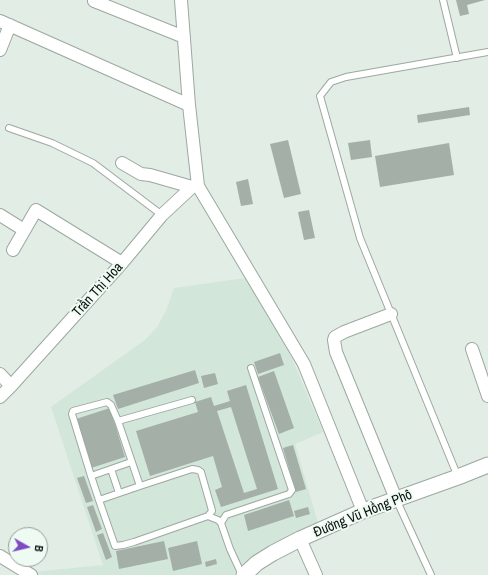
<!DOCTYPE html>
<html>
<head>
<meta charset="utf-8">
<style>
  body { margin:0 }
  #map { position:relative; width:488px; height:575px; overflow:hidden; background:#e1ede5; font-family:"Archivo Narrow",sans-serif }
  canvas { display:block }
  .north { position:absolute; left:8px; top:527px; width:40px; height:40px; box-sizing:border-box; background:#eefbf3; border:1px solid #949d97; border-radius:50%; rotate:98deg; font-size:11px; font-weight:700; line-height:16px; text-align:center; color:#0c100d }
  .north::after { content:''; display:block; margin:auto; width:14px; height:18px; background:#804bc2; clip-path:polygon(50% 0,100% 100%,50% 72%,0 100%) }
</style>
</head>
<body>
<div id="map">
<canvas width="488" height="575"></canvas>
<div class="north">B</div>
</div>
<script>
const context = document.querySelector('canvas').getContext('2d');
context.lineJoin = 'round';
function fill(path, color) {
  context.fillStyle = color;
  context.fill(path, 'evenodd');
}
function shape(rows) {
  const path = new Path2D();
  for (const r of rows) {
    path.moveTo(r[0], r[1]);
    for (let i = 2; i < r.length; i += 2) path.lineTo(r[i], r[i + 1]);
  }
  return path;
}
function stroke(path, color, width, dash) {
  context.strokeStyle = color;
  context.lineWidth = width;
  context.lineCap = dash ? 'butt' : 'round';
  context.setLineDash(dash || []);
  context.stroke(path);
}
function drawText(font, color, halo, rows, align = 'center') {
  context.font = font + ' "Archivo Narrow",sans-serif';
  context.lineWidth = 4;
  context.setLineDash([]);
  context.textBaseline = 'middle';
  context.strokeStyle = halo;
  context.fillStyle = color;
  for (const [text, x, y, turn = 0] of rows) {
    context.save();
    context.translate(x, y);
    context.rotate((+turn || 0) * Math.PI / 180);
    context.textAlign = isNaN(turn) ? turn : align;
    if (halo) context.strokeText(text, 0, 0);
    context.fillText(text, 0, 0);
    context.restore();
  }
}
fill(shape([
  [246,278,291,356,323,432,295,444,318,523,238,573,236,575,39,575,34,572,103,565,51,407,145,340,157,327,166,311,174,288]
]), '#d2e6d9');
fill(shape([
  [456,0,485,0,467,5,469,14,460,16],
  [469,107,470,115,418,123,417,115],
  [288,140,301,194,284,198,270,144],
  [370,140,372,157,351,160,348,143],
  [449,143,454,175,380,187,375,156],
  [248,179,253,204,241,206,236,182],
  [309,210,315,238,304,240,298,212],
  [280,353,284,365,258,374,254,362],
  [195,370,199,383,118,409,113,395],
  [274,371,294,428,279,434,258,377],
  [215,373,218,384,204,388,201,376],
  [246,385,278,489,221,507,215,490,222,487,213,456,150,476,136,431,198,412,195,402,211,397,214,406,230,401,227,391],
  [231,407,257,489,244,493,217,411],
  [110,408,125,457,91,468,76,419],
  [293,445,306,489,296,492,283,448],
  [84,476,93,501,86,503,77,478],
  [289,500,294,516,248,531,244,515],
  [93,505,102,529,96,532,87,507],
  [308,507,310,514,296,518,294,511],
  [103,533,112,557,106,560,97,535],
  [164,541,168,559,119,569,116,551],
  [197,541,202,564,173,571,168,548],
  [216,559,217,564,206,567,205,562]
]), '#a3afa7');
const service = shape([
  [443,0,457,58],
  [9,128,52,143,93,163,162,215],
  [192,400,118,421,140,486,99,500,115,546,123,545,134,542,208,516,218,520,221,523,230,549,242,575],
  [118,421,111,405,107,402,73,411,72,414,91,476,131,462],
  [111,469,119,493],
  [91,476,99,500],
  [458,477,360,238,320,96,331,82,346,77,488,52],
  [140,486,192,469,198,470,201,472,211,507,212,511,208,516],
  [396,499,431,575],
  [221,523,226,515,289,494,292,490,251,368]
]);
const minor = shape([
  [181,0,189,105,198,186,304,364,363,511],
  [94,1,184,37],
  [0,21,189,105],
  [0,50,10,25],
  [122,163,141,174,150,175,192,187],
  [0,215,24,230],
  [13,250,36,210,122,263],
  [391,314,344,332,335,337,334,340,336,352,396,499],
  [472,349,488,396],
  [0,374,11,386],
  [0,397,11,386,122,263,162,215,192,187,198,186],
  [300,539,316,575],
  [0,556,31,575]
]);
const tertiary = shape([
  [244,575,257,563,273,553,300,539,363,511,458,477,488,465]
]);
stroke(service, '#9ca8a0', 8);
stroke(minor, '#9ca8a0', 14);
stroke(tertiary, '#9ca8a0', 17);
stroke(service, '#fff', 6);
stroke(minor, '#fff', 12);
stroke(tertiary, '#fff', 15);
drawText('14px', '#0c100d', '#eefbf3', [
  ["Trần Thị Hoa",98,290,-48],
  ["Đường Vũ Hồng Phô",363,514,-22]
]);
</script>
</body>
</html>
